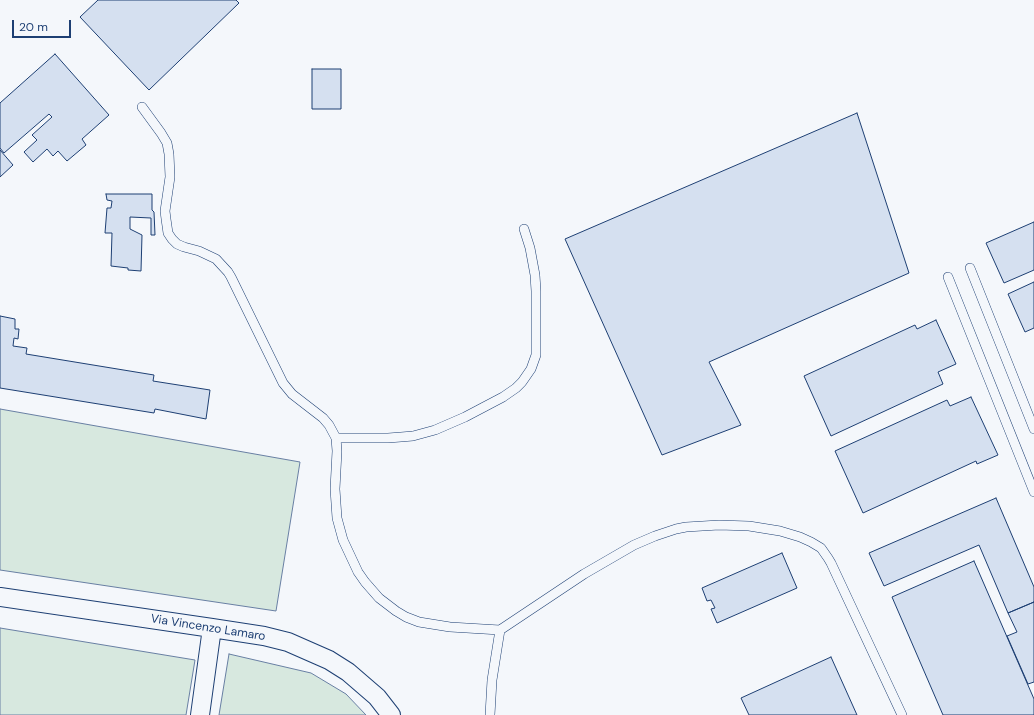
<!DOCTYPE html>
<html>
<head>
<meta charset="utf-8">
<style>
  body { margin:0 }
  #map { position:relative; width:1034px; height:715px; overflow:hidden; background:#f4f7fb; font-family:"DM Sans",sans-serif }
  canvas { display:block }
  .scale { position:absolute; left:12px; top:20px; width:59px; height:18px; box-sizing:border-box; border:2px solid #1d3f73; border-top:0; padding-left:5px; font-size:12px; line-height:14px; white-space:nowrap; color:#1d3f73; -webkit-text-stroke:3px #f4f7fb; paint-order:stroke }
</style>
</head>
<body>
<div id="map">
<canvas width="1034" height="715"></canvas>
<div class="scale">20 m</div>
</div>
<script>
const context = document.querySelector('canvas').getContext('2d');
context.lineJoin = 'round';
function fill(path, color) {
  context.fillStyle = color;
  context.fill(path, 'evenodd');
}
function shape(rows) {
  const path = new Path2D();
  for (const r of rows) {
    path.moveTo(r[0], r[1]);
    for (let i = 2; i < r.length; i += 2) path.lineTo(r[i], r[i + 1]);
  }
  return path;
}
function stroke(path, color, width, dash) {
  context.strokeStyle = color;
  context.lineWidth = width;
  context.lineCap = dash ? 'butt' : 'round';
  context.setLineDash(dash || []);
  context.stroke(path);
}
function drawText(font, color, halo, rows, align = 'center') {
  context.font = font + ' "DM Sans",sans-serif';
  context.lineWidth = 3;
  context.setLineDash([]);
  context.textBaseline = 'middle';
  context.strokeStyle = halo;
  context.fillStyle = color;
  for (const [text, x, y, turn = 0] of rows) {
    context.save();
    context.translate(x, y);
    context.rotate((+turn || 0) * Math.PI / 180);
    context.textAlign = isNaN(turn) ? turn : align;
    if (halo) context.strokeText(text, 0, 0);
    context.fillText(text, 0, 0);
    context.restore();
  }
}
const green = shape([
  [0,409,300,462,276,611,0,570,0,409],
  [0,628,195,660,186,715,0,715,0,628],
  [229,654,311,673,346,694,366,715,219,715,229,654]
]);
fill(green, '#d7e8df');
stroke(green, '#687fa3', 1);
const building = shape([
  [98,0,236,0,239,3,149,90,80,17,98,0],
  [55,54,109,115,82,139,86,145,67,161,58,151,53,156,47,149,33,162,24,152,37,140,32,135,52,117,49,114,4,153,0,148,0,103,55,54],
  [312,69,341,69,341,109,312,109,312,69],
  [857,113,909,273,709,362,741,425,662,455,565,239,857,113],
  [0,150,13,165,0,177,0,150],
  [106,194,152,194,152,210,154,212,155,235,151,235,151,218,130,217,130,229,142,235,141,271,128,270,128,268,111,266,112,233,105,233,107,208,111,208,112,201,107,200,106,194],
  [1034,222,1034,270,1004,283,986,243,1034,222],
  [1034,282,1034,328,1025,332,1008,294,1034,282],
  [0,316,15,319,15,329,19,329,18,339,14,338,13,346,27,348,26,354,154,375,153,381,210,390,206,419,155,409,154,413,0,388,0,316],
  [936,320,956,364,938,372,943,384,831,436,804,376,915,325,917,329,936,320],
  [971,397,998,455,977,464,976,461,863,513,835,451,947,400,950,406,971,397],
  [996,498,1034,587,1034,602,1008,613,979,545,884,586,869,553,996,498],
  [782,553,797,588,717,623,711,609,715,608,711,600,707,601,702,588,782,553],
  [974,561,1034,699,1034,715,943,715,892,597,974,561],
  [1034,602,1034,682,1028,684,1007,636,1017,632,1008,613,1034,602],
  [831,657,857,715,749,715,741,698,831,657]
]);
fill(building, '#d5e0f0');
stroke(building, '#1d3f73', 1);
const lane = shape([
  [142,107,161,133,167,143,169,154,170,177,165,211,166,219,168,233,172,239,177,244,184,247,199,251,216,259,228,272,231,277,283,383,292,394,323,418,329,425,336,438,337,451,335,489,337,518,343,540,358,572,365,582,379,598,396,611,406,617,419,622,450,627,500,630],
  [970,268,1034,429],
  [948,277,1034,492],
  [336,438,388,438,401,437,413,436,435,430,465,417,503,397,516,388,522,382,531,369,536,355,536,291,535,275,530,248,524,229],
  [490,715,492,680,500,630,584,574,634,545,655,536,676,529,686,527,719,525,749,526,780,531,800,537,811,542,821,548,828,558,831,563,902,715]
]);
const street = shape([
  [0,597,212,628,264,636,288,642,329,660,348,672,377,697,391,715],
  [200,715,212,628]
]);
stroke(lane, '#1d3f73', 10);
stroke(street, '#1d3f73', 20);
stroke(lane, '#f4f7fb', 9);
stroke(street, '#f4f7fb', 18);
drawText('12px', '#1d3f73', '#f4f7fb', [
  ["Via Vincenzo Lamaro",208,628,9]
]);
</script>
</body>
</html>
